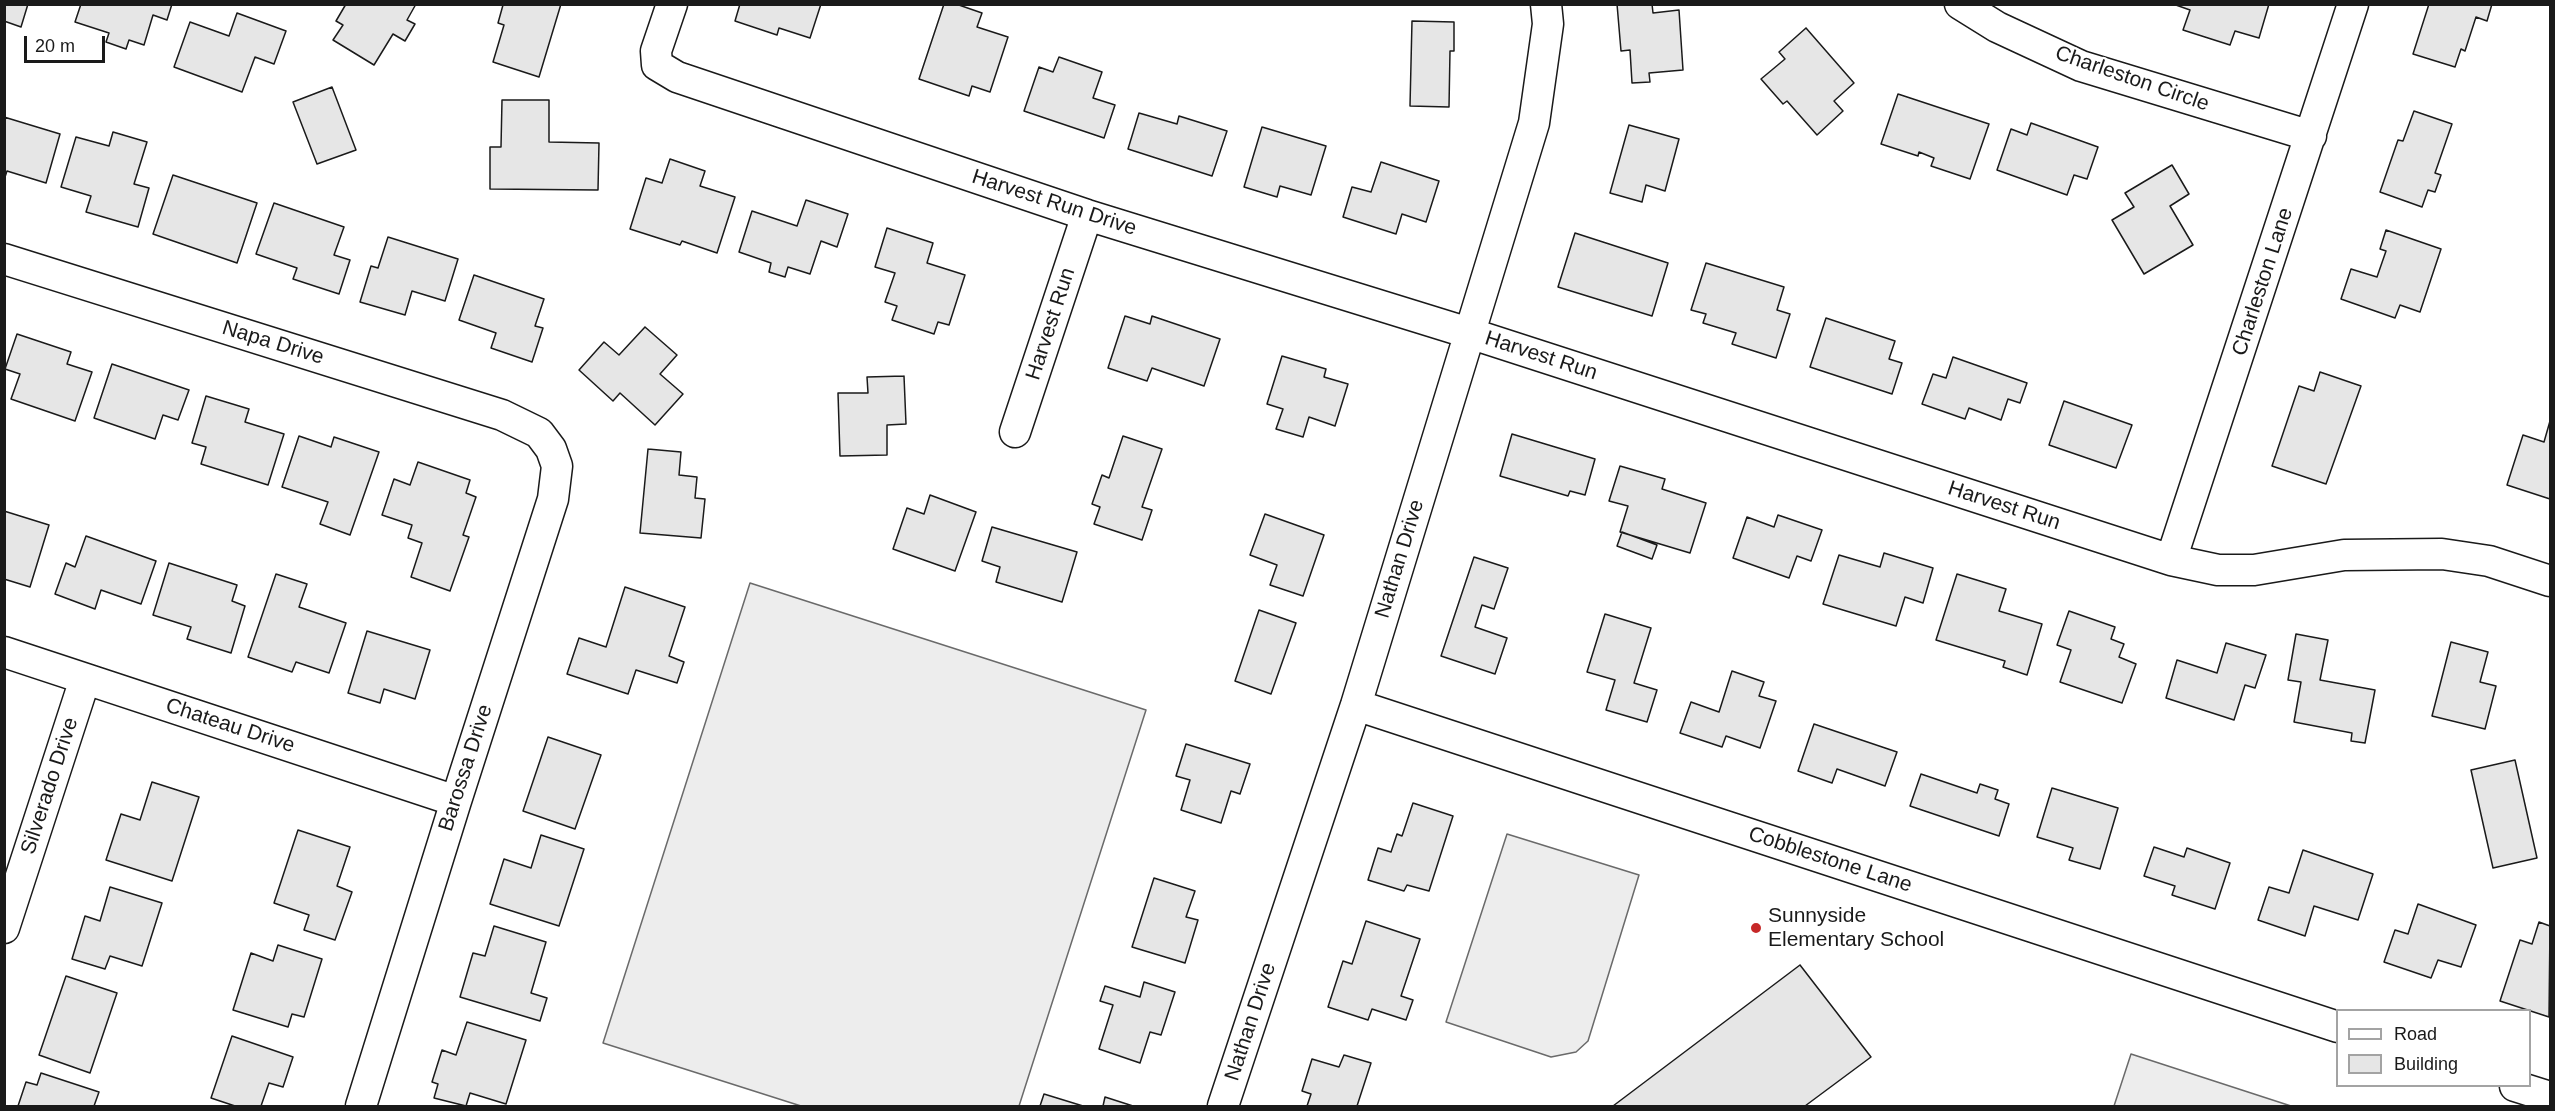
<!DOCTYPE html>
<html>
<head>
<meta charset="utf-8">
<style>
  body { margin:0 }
  #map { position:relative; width:2555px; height:1111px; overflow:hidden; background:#fff; font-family:Arial,sans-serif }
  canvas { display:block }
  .frame { position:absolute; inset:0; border:6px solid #1a1a1a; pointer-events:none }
  .legend { position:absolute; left:2336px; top:1009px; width:195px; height:78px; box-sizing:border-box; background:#fff; border:2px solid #a3a3a3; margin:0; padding:8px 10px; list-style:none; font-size:18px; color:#1a1a1a }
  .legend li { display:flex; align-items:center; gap:12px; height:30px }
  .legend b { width:30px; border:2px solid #a3a3a3 }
  .scale { position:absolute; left:24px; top:36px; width:81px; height:27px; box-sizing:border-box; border:3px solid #1a1a1a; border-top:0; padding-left:8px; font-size:18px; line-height:21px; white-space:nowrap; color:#1a1a1a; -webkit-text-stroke:4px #fff; paint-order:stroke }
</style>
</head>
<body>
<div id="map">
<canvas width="2555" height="1111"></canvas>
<div class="frame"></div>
<ul class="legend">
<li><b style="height:8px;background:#fff"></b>Road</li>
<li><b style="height:16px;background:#e6e6e6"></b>Building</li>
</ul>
<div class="scale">20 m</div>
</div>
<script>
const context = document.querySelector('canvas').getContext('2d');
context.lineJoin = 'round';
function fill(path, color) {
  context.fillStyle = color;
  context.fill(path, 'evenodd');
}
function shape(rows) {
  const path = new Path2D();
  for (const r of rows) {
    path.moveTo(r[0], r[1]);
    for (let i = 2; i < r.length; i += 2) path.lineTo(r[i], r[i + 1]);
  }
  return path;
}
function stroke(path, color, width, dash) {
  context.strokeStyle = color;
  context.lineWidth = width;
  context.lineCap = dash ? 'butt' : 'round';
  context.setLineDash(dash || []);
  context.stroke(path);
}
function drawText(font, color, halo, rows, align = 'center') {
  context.font = font + ' Arial,sans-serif';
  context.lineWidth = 4.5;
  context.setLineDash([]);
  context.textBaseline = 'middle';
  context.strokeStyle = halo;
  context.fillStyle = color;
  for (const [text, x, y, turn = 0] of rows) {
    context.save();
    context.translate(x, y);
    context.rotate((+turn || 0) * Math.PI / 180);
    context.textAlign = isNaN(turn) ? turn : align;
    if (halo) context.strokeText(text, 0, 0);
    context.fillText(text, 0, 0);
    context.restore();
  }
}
const built = shape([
  [750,583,1146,710,1019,1106,801,1106,603,1043,750,583],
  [1507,834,1639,875,1588,1041,1576,1052,1551,1057,1446,1022,1507,834],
  [2131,1054,2291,1106,2114,1106,2131,1054]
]);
fill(built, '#ededed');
stroke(built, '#6a6a6a', 1.5);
const building = shape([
  [4,4,28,4,21,27,4,21,4,4],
  [81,4,172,4,167,20,153,15,144,45,129,40,126,49,106,42,109,33,75,22,81,4],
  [346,4,416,4,407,20,415,24,405,41,393,34,374,65,333,40,343,25,336,21,346,4],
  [500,4,561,4,539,77,493,62,504,25,498,23,503,5,500,4],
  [740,4,821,4,810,38,779,28,777,35,735,21,740,4],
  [944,4,956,4,982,13,977,27,1008,37,990,92,972,86,969,96,919,79,944,4],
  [1617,4,1652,4,1653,13,1679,10,1683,70,1649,73,1650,82,1632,83,1630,50,1621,51,1617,4],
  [2173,4,2269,4,2259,38,2235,31,2230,45,2183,30,2190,10,2173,4],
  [2429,4,2492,4,2487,21,2476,17,2465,51,2461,49,2455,67,2413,54,2429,4],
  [237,13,286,31,274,64,255,57,242,92,174,67,190,22,229,36,237,13],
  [1412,21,1454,22,1454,51,1450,51,1449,107,1410,106,1412,21],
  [1806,28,1854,83,1834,101,1843,111,1817,135,1787,101,1783,104,1761,79,1785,59,1779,52,1806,28],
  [1059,57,1102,72,1093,98,1115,105,1104,138,1024,111,1039,67,1053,72,1059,57],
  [332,87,356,150,317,164,293,102,332,87],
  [1898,94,1989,124,1970,179,1931,166,1934,158,1919,152,1918,156,1881,144,1898,94],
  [502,100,549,100,549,142,599,143,598,190,490,189,490,147,501,147,502,100],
  [2414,111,2452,124,2435,173,2441,175,2435,192,2428,190,2422,207,2380,192,2398,140,2403,141,2414,111],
  [1139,113,1177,124,1179,116,1227,131,1212,176,1128,149,1139,113],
  [4,117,60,134,46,183,7,171,4,180,4,117],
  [2031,123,2098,147,2087,179,2074,175,2067,195,1997,170,2011,129,2027,135,2031,123],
  [1629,125,1679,139,1665,191,1646,185,1642,202,1610,193,1629,125],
  [1262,127,1326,146,1311,195,1280,186,1277,197,1244,187,1262,127],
  [113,132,147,142,134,184,149,188,138,227,86,212,91,196,61,187,76,137,109,146,113,132],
  [670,159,705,171,700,186,735,197,717,253,682,241,680,245,630,229,646,178,662,183,670,159],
  [1381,162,1439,181,1426,222,1402,214,1396,234,1343,217,1352,187,1371,192,1381,162],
  [2172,165,2189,194,2170,206,2193,245,2144,274,2112,220,2134,207,2125,193,2172,165],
  [173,175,257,203,237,263,153,234,173,175],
  [806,200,848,214,837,247,821,241,810,274,788,267,785,277,769,272,771,263,739,252,752,211,797,226,806,200],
  [274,203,344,227,334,255,350,260,339,294,293,279,297,268,256,254,274,203],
  [887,228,933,243,927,263,965,275,949,325,938,322,934,334,892,320,897,306,885,302,895,273,875,267,887,228],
  [2386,230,2441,249,2420,312,2400,305,2395,318,2341,299,2351,269,2377,277,2386,251,2380,249,2386,230],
  [1575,233,1668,263,1652,316,1558,287,1575,233],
  [388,237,458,259,445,301,412,291,405,315,360,302,371,266,378,268,388,237],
  [1706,263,1784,287,1777,310,1790,314,1776,358,1732,344,1736,333,1703,323,1706,314,1691,310,1706,263],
  [474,275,544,299,535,326,543,328,532,362,491,348,496,333,459,320,474,275],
  [1125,316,1150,324,1152,316,1220,339,1204,386,1152,368,1147,381,1108,368,1125,316],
  [1826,318,1895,341,1889,359,1902,363,1892,394,1810,367,1826,318],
  [645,327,677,355,660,374,683,394,655,425,620,393,613,401,579,370,604,342,619,355,645,327],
  [17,334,71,352,67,364,92,372,75,421,11,399,20,374,5,369,17,334],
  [1282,356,1326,369,1324,377,1348,384,1335,426,1309,417,1303,437,1276,429,1283,409,1267,404,1282,356],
  [1953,357,2027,383,2020,403,2008,399,2001,420,1969,408,1965,419,1922,404,1933,374,1946,378,1953,357],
  [112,364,189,390,178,420,163,415,155,439,94,418,112,364],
  [2320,372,2361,386,2326,484,2272,466,2299,386,2314,391,2320,372],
  [904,376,906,424,887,425,887,455,840,456,838,393,868,393,867,377,904,376],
  [206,396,249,409,245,422,284,434,268,485,201,464,206,447,192,443,206,396],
  [2064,401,2132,425,2116,468,2049,445,2064,401],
  [2550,421,2550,499,2507,485,2523,435,2544,442,2550,421],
  [1512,434,1595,459,1585,495,1570,491,1568,496,1500,476,1512,434],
  [299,436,331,447,334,437,379,452,350,535,320,524,328,502,282,487,299,436],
  [1123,436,1162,449,1142,507,1152,510,1142,540,1094,524,1100,507,1092,504,1102,475,1109,478,1123,436],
  [648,449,681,452,679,475,697,477,695,498,705,499,701,538,640,533,648,449],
  [418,462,470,480,466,493,476,497,463,535,469,537,450,591,411,577,422,543,408,538,412,525,382,515,394,479,410,485,418,462],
  [1620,466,1665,479,1662,489,1706,503,1690,553,1620,532,1628,506,1609,501,1620,466],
  [930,495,976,512,955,571,893,549,907,508,924,514,930,495],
  [4,511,49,525,30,587,4,579,4,511],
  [1265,514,1324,535,1303,596,1270,585,1277,565,1250,555,1265,514],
  [1778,515,1822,530,1811,561,1797,556,1789,578,1733,558,1747,517,1774,527,1778,515],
  [992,527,1077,552,1062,602,996,582,1000,567,982,561,992,527],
  [1622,532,1657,545,1652,559,1617,546,1622,532],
  [86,536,156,561,141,604,101,590,95,609,55,594,66,563,75,567,86,536],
  [1884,553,1933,568,1923,603,1905,597,1896,626,1823,604,1839,555,1880,567,1884,553],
  [1474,557,1508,568,1494,609,1482,605,1475,627,1507,638,1495,674,1441,656,1474,557],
  [169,563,237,585,232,601,245,606,231,653,187,639,191,627,153,615,169,563],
  [276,574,307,584,299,607,346,623,329,673,296,662,292,672,248,657,276,574],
  [1957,574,2006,589,1999,611,2042,624,2027,675,2003,667,2005,661,1936,640,1957,574],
  [625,587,685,607,669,656,684,662,677,683,636,670,628,694,567,674,579,638,606,647,625,587],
  [1259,610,1296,623,1271,694,1235,681,1259,610],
  [2069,611,2115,627,2111,639,2124,644,2119,657,2136,664,2122,703,2060,682,2071,650,2057,645,2069,611],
  [1605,614,1651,628,1634,683,1657,690,1647,722,1606,710,1615,680,1587,672,1605,614],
  [367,631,430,650,415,699,384,689,380,703,348,693,367,631],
  [2296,634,2328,640,2320,680,2375,690,2365,743,2351,741,2352,733,2294,722,2301,682,2288,680,2296,634],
  [2451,642,2488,652,2480,682,2496,686,2485,729,2432,716,2451,642],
  [2226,643,2266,655,2255,688,2245,685,2234,720,2166,698,2177,660,2217,673,2226,643],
  [1732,671,1764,682,1759,696,1776,701,1760,748,1726,736,1722,747,1680,733,1691,702,1719,712,1732,671],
  [1814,724,1897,752,1885,786,1837,769,1832,783,1798,771,1814,724],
  [548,737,601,755,575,829,523,811,548,737],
  [1186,744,1250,764,1240,794,1231,791,1221,823,1181,810,1190,780,1176,776,1186,744],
  [2515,760,2537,858,2493,868,2471,770,2515,760],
  [1921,774,1977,793,1980,784,1998,790,1995,799,2009,804,1999,836,1910,806,1921,774],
  [152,782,199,797,172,881,106,860,121,814,140,820,152,782],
  [2052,788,2118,808,2100,869,2069,860,2073,848,2037,837,2052,788],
  [1413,803,1453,816,1429,891,1407,885,1404,891,1368,880,1378,848,1391,852,1397,834,1402,836,1413,803],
  [298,830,350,847,337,886,352,892,335,940,304,930,309,915,274,903,298,830],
  [541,835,584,849,559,926,490,904,504,859,531,868,541,835],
  [2154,847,2184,857,2187,848,2230,863,2215,909,2172,895,2175,886,2144,876,2154,847],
  [2303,850,2373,874,2358,920,2314,906,2305,936,2258,920,2269,887,2289,893,2303,850],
  [1154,878,1195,891,1186,917,1198,920,1185,963,1132,947,1154,878],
  [110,887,162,903,142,966,110,956,105,969,72,959,85,916,100,921,110,887],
  [2418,904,2476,925,2461,967,2438,960,2431,978,2384,962,2395,930,2408,934,2418,904],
  [1366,921,1420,939,1401,996,1413,1000,1406,1020,1372,1009,1368,1020,1328,1007,1343,961,1352,964,1366,921],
  [2539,922,2550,926,2549,1017,2500,1001,2520,940,2532,944,2539,922],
  [494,926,546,942,531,993,547,998,540,1021,460,997,473,953,485,956,494,926],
  [278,945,322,959,304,1017,292,1014,288,1027,233,1010,251,953,273,961,278,945],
  [1800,965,1871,1057,1805,1106,1613,1106,1800,965],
  [66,976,117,993,90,1073,39,1055,66,976],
  [1144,982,1175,992,1161,1035,1150,1032,1140,1063,1099,1049,1113,1005,1100,1001,1105,986,1140,997,1144,982],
  [467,1022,526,1040,506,1104,470,1093,466,1106,434,1098,438,1084,432,1082,442,1050,456,1055,467,1022],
  [232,1036,293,1057,283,1087,269,1083,261,1106,235,1106,211,1098,232,1036],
  [1344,1055,1371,1063,1357,1106,1307,1106,1311,1094,1302,1091,1312,1059,1339,1067,1344,1055],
  [41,1073,99,1092,94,1106,18,1106,26,1082,37,1085,41,1073],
  [1044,1094,1083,1106,1040,1106,1044,1094],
  [1105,1097,1133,1106,1103,1106,1105,1097]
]);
fill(building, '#e6e6e6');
stroke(building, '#1a1a1a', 1.5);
const minor = shape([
  [672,4,656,51,657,65,677,77,1087,215,1469,333,2171,560,2218,570,2254,570,2344,555,2442,554,2489,561,2550,581],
  [1960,4,1997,27,2081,66,2311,136],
  [4,259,502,415,539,433,551,449,557,466,553,499,456,801,361,1106],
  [1015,432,1087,215],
  [2171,560,2353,4],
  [4,652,456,801],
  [1356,705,2338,1027],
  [4,928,85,679],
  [2515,1086,2550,1097],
  [1223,1106,1356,705,1534,123,1548,24,1546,4]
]);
stroke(minor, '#1a1a1a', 33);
stroke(minor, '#fff', 30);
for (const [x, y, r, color] of [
  [1756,928,6,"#c62828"]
]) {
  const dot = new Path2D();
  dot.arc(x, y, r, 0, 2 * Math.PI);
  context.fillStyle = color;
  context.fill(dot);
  stroke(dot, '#fff', 2);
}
drawText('21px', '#1a1a1a', '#fff', [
  ["Charleston Circle",2132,79,19],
  ["Harvest Run Drive",1054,203,18],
  ["Charleston Lane",2263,282,-72],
  ["Harvest Run",1051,324,-72],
  ["Napa Drive",273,343,17],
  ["Harvest Run",1541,356,18],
  ["Harvest Run",2004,506,18],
  ["Nathan Drive",1400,559,-73],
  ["Chateau Drive",230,726,18],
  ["Barossa Drive",466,768,-72],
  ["Silverado Drive",50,786,-72],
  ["Cobblestone Lane",1830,860,18],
  ["Nathan Drive",1251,1022,-72]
]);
drawText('21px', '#1a1a1a', '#fff', [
  ["Sunnyside",1768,916],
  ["Elementary School",1768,940]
], 'left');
</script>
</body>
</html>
